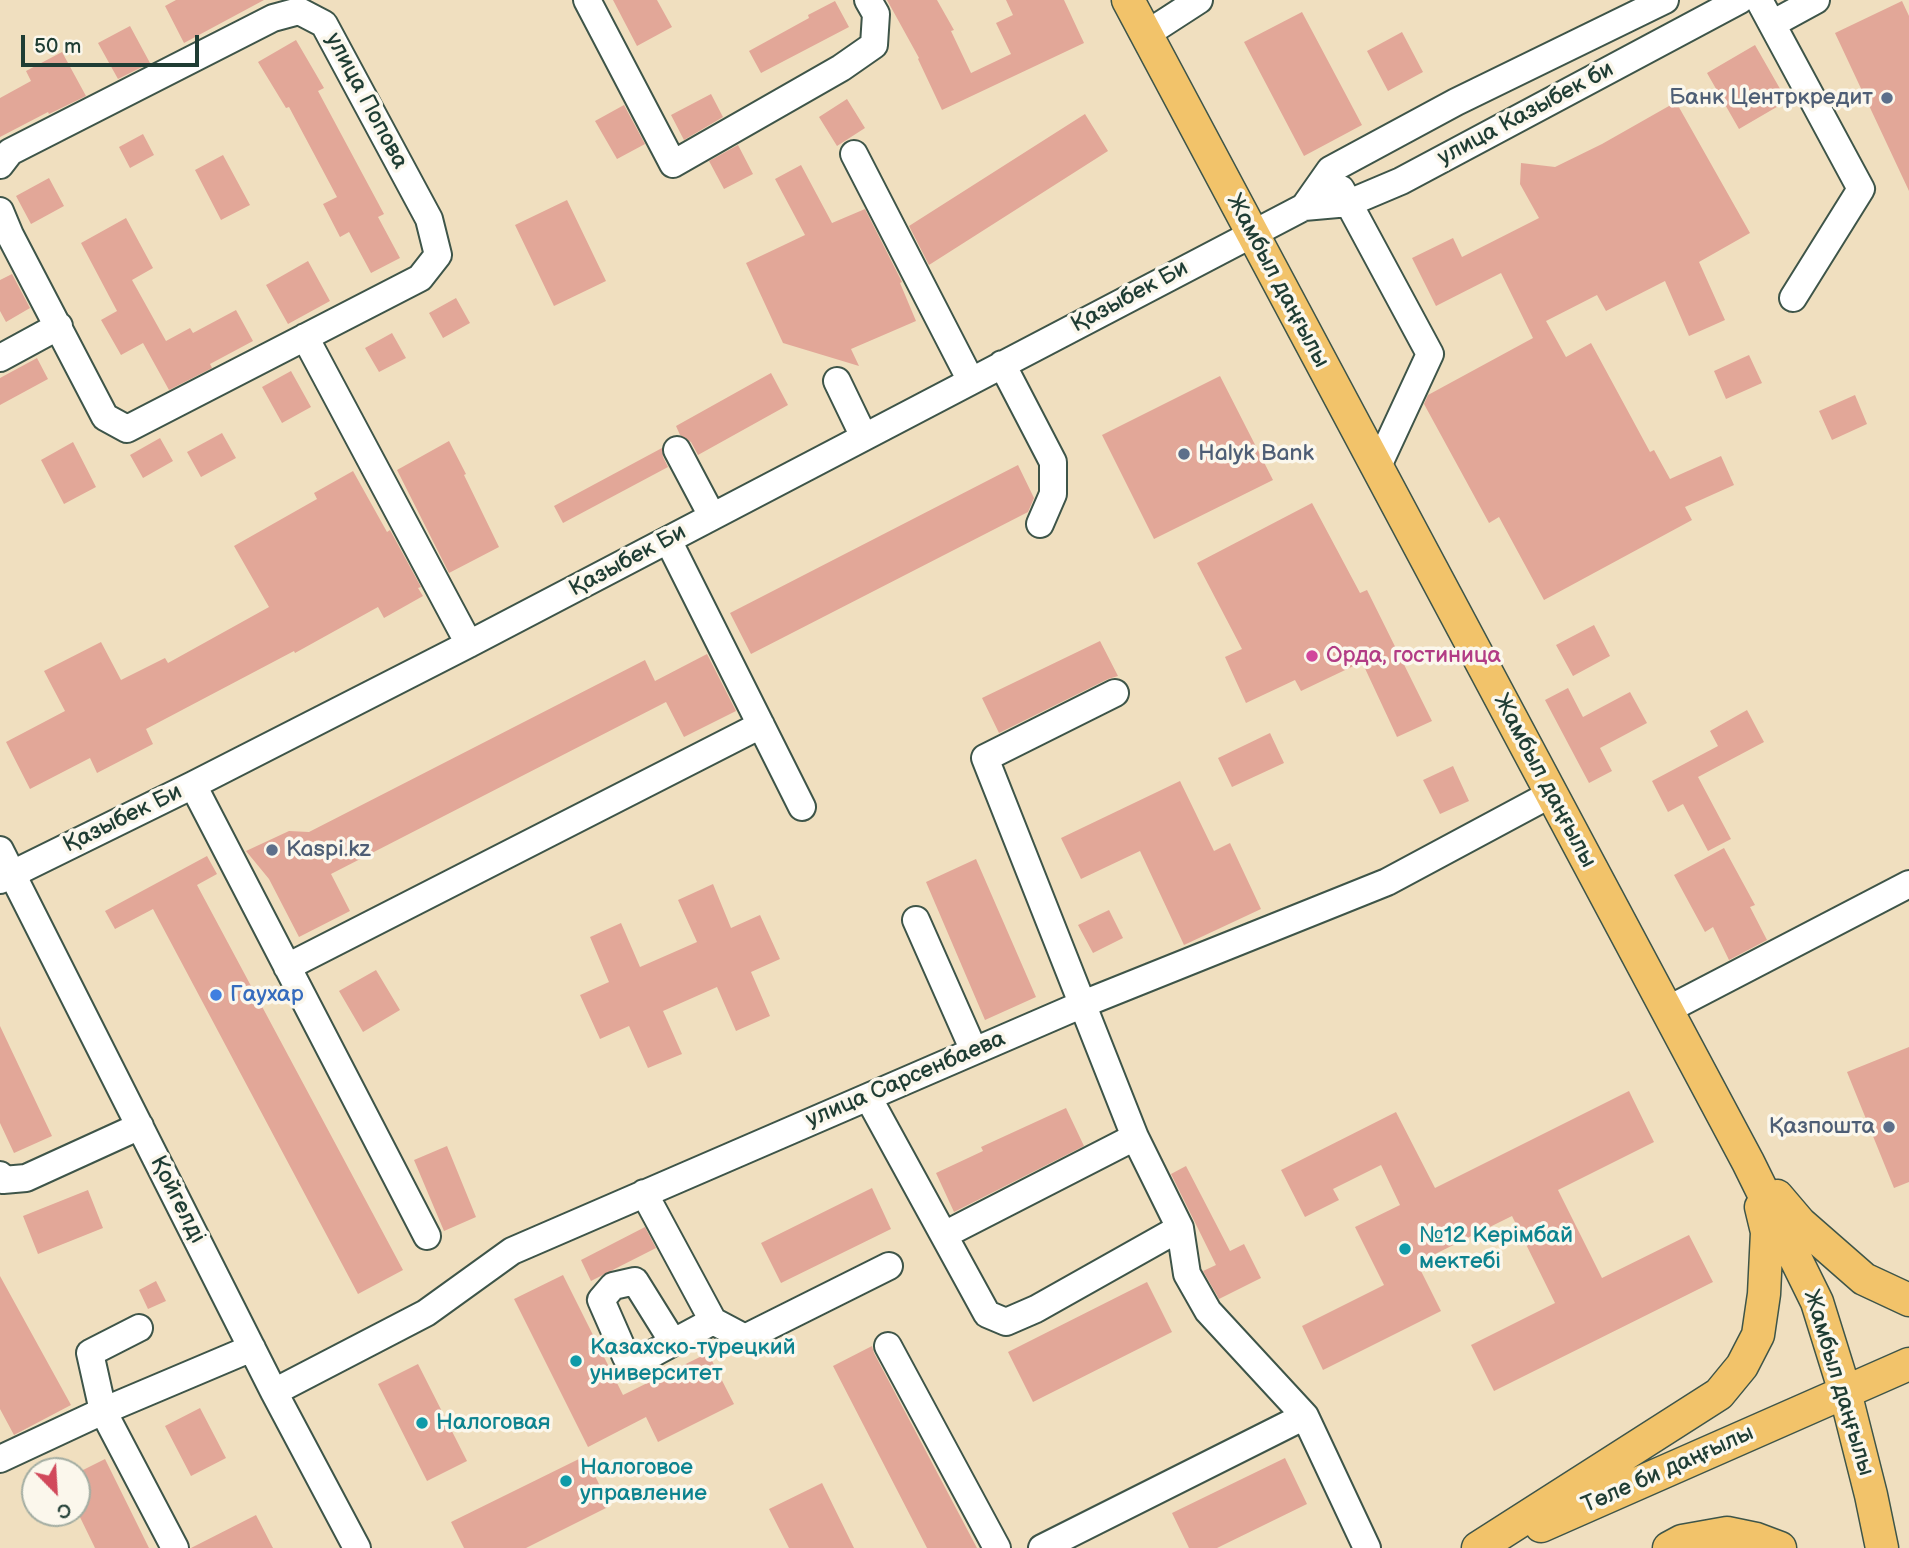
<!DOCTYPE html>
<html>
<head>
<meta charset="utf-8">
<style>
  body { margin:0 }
  #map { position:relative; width:1909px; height:1548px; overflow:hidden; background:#f0dfbf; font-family:"Balsamiq Sans",sans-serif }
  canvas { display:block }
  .north { position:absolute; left:21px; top:1457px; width:70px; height:70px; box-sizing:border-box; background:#fbf7ec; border:2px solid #a3ada2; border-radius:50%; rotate:156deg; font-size:19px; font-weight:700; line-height:28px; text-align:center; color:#1f3d34 }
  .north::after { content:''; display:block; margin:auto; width:24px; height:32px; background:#d1495b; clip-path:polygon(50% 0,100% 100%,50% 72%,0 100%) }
  .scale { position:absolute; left:21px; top:35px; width:178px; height:32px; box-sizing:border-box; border:4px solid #1f3d34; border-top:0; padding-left:9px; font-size:21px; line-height:24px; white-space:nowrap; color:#1f3d34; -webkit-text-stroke:5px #fbf7ec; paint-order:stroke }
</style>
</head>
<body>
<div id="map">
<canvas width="1909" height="1548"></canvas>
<div class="north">С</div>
<div class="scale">50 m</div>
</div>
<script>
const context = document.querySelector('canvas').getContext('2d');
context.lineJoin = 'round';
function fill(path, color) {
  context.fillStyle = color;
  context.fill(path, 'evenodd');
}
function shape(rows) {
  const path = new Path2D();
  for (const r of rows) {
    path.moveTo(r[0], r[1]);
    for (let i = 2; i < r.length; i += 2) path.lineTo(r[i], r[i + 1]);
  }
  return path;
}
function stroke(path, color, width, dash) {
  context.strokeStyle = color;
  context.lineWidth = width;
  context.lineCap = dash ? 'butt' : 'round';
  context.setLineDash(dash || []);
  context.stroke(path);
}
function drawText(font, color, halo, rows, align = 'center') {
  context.font = font + ' "Balsamiq Sans",sans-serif';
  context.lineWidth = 7;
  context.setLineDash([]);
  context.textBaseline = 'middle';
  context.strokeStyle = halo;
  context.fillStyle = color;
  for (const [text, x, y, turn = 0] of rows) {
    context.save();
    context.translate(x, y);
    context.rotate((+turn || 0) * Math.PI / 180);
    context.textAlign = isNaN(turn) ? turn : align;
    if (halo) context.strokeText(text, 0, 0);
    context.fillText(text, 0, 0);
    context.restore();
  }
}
fill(shape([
  [176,0,264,0,184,43,165,6],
  [613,0,657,0,672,27,637,46],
  [887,0,937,0,954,30,951,31,971,73,1011,54,996,23,1013,15,1006,0,1064,0,1084,43,942,110,918,59,919,58],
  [835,1,849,27,761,73,749,51,809,18,808,15],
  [1902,1,1909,16,1909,191,1835,33],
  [1302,12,1362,125,1304,156,1244,42],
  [130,26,150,63,118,79,98,43],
  [1402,32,1423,72,1388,91,1367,51],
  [296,40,324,88,318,91,384,214,378,217,400,258,371,273,349,232,340,237,323,204,337,197,289,107,286,108,258,62],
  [1755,45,1787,101,1739,129,1707,73],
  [62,52,86,96,49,114,48,112,0,137,0,98,31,81,26,71],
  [711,94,723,117,684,140,671,115],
  [847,99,865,128,837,146,819,117],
  [1676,102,1750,233,1699,262,1725,320,1689,336,1665,281,1606,311,1597,295,1546,321,1566,357,1591,343,1650,452,1654,450,1670,479,1721,456,1734,485,1685,507,1692,520,1544,600,1499,517,1489,523,1424,404,1428,395,1533,338,1501,273,1436,306,1412,258,1453,238,1462,257,1539,218,1520,184,1521,163,1555,167,1602,144],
  [624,105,645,144,617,159,595,121],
  [1085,114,1108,151,929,265,909,226],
  [143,134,154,155,130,168,119,147],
  [738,145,753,174,724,189,709,161],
  [223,155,250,205,221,220,195,170],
  [801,165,832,223,865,209,902,282,900,283,916,321,851,349,859,366,783,343,746,263,805,235,775,179],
  [49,178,64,206,31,224,16,196],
  [567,200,606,281,554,306,515,225],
  [126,218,153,268,132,280,166,341,190,328,193,333,236,310,253,341,210,364,212,368,169,390,143,343,121,355,101,320,117,311,81,243],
  [308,261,330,301,288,324,266,285],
  [12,274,30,308,6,322,0,311,0,280],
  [456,298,470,323,443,338,429,313],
  [392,333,406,358,379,372,365,348],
  [1749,355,1762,383,1726,399,1714,371],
  [37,358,48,379,0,405,0,378],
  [291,371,311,407,282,423,262,387],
  [771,373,788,405,698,455,691,442,680,435,676,426],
  [1220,376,1273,480,1154,539,1102,435],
  [1855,395,1867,424,1832,440,1819,411],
  [222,433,236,458,201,477,187,452],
  [160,438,173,461,143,478,130,455],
  [449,441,466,474,464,475,499,547,449,573,397,470],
  [73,442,96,487,64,504,41,460],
  [662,448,663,457,668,467,563,523,554,506],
  [1018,465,1034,498,1028,512,751,654,730,613],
  [353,471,387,532,390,530,421,587,418,588,423,596,384,618,378,607,295,653,294,651,146,729,153,744,97,773,90,758,30,789,6,742,65,711,44,671,101,642,121,680,165,658,168,663,269,607,234,546,317,499,314,493],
  [1312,503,1360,593,1367,590,1432,721,1397,737,1362,662,1301,691,1295,680,1246,703,1225,657,1242,649,1197,563],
  [1594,625,1610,656,1573,676,1556,645],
  [1100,641,1118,676,1108,679,999,733,982,698],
  [707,654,736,711,684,737,666,702,331,874,350,911,299,937,269,879,246,851,289,831,309,832,645,660,655,681],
  [1568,688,1583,717,1630,692,1647,723,1600,748,1612,771,1589,783,1545,700],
  [1747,710,1764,742,1698,777,1731,839,1708,851,1683,804,1668,812,1652,781,1718,746,1710,731],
  [1270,733,1284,763,1232,787,1218,758],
  [1453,766,1469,801,1440,814,1423,780],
  [1180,781,1214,851,1230,843,1261,909,1184,945,1140,851,1081,879,1061,838],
  [1724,848,1755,905,1750,907,1767,940,1729,960,1713,927,1705,932,1674,875],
  [207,856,217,874,197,885,403,1270,358,1294,153,909,115,929,105,911],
  [976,859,1036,997,985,1020,926,882],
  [713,884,731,928,760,915,780,959,751,972,770,1016,736,1031,717,987,663,1011,682,1054,648,1068,629,1026,600,1039,580,995,609,982,590,937,621,923,640,967,697,942,678,900],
  [1109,910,1123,938,1093,953,1078,925],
  [376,970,400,1010,363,1032,339,991],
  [0,1026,52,1136,14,1153,0,1123],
  [1909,1047,1909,1182,1894,1188,1847,1072],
  [1629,1091,1654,1142,1558,1190,1602,1278,1689,1235,1713,1282,1494,1391,1471,1345,1555,1303,1512,1216,1417,1263,1441,1311,1323,1370,1302,1326,1384,1285,1355,1227,1400,1205,1381,1165,1333,1189,1339,1200,1305,1217,1281,1170,1396,1112,1435,1188],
  [1066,1108,1084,1146,954,1212,936,1173,983,1151,981,1147],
  [447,1146,476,1217,444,1231,414,1160],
  [1186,1166,1230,1251,1244,1244,1261,1278,1219,1299,1203,1271,1216,1265,1171,1174],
  [872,1188,891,1229,781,1283,761,1243],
  [88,1190,103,1228,38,1254,23,1216],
  [645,1227,656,1248,591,1281,581,1260],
  [563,1275,623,1395,708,1353,734,1404,658,1442,646,1417,588,1447,514,1299],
  [0,1276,71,1405,14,1435,0,1409],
  [156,1281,166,1301,148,1309,139,1290],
  [1147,1282,1172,1332,1033,1402,1008,1352],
  [872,1346,874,1353,977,1548,927,1548,833,1366],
  [418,1364,467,1461,427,1481,378,1384],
  [200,1408,226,1458,191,1476,165,1426],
  [585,1456,610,1506,526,1548,464,1548,451,1522],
  [1285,1458,1307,1504,1217,1548,1189,1548,1172,1513],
  [105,1459,149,1548,95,1548,77,1511,77,1473],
  [822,1483,854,1548,789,1548,769,1509],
  [256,1515,273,1548,191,1548]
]), '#e2a798');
const minor = shape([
  [587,0,673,164,841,68,874,45,876,14,868,0],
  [1759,0,1861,189,1793,298],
  [1772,24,1816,0],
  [1145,35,1199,0],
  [854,154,971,381],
  [0,165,10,152,273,18,299,11,324,24,429,219,438,255,420,278,127,429,105,417,10,235,0,211],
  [1341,189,1430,354,1377,468],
  [1304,207,1330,170,1456,102,1665,0],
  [305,337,469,644],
  [0,358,59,326],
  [1002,364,1053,462,1053,494,1040,524],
  [837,381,864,437],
  [677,450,712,516],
  [668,540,802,807],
  [1115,693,985,758,1135,1137,1180,1228,1187,1274,1208,1311,1305,1416,1367,1548],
  [193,785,427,1236],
  [0,850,274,1392,357,1548],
  [0,880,193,785,469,644,1304,207,1349,203,1401,181,1740,0],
  [916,920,974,1051],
  [287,967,761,725],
  [1667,1010,1909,884],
  [868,1097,987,1314,1006,1322,1036,1309,1180,1228],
  [0,1175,3,1180,26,1178,140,1126],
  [644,1193,713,1321,745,1338,889,1266],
  [944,1235,1135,1137],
  [139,1328,90,1353,103,1411,175,1548],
  [673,1342,635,1281,613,1286,601,1300,626,1357,648,1356,713,1321],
  [888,1346,997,1548],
  [274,1392,426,1313,512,1251,1083,1004,1387,882,1551,794],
  [0,1459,103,1411,252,1348],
  [1042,1548,1305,1416]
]);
const major = shape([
  [1128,0,1748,1162,1817,1302,1845,1392,1871,1495,1882,1548],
  [1777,1196,1800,1223,1864,1279,1909,1300],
  [1541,1526,1909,1364],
  [1478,1548,1719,1394,1742,1366,1758,1335,1764,1294,1767,1232,1761,1207],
  [1669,1548,1682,1541,1727,1533,1756,1539,1780,1548]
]);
stroke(minor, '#3e5549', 30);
stroke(major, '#3e5549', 35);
stroke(minor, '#fff', 26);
stroke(major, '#f2c36a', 32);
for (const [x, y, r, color] of [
  [1887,98,7,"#5c6f8a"],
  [1184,454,7,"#5c6f8a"],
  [1312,656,7,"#d1479c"],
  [272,850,7,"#5c6f8a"],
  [216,995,7,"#3f7fe0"],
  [1889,1127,7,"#5c6f8a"],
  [1405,1249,7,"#0f9aa8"],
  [576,1361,7,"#0f9aa8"],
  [422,1423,7,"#0f9aa8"],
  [566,1481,7,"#0f9aa8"]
]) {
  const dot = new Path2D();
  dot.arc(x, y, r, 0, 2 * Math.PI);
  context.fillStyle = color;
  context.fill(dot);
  stroke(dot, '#fbf7ec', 2.5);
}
drawText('23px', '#4e5e75', '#fbf7ec', [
  ["Банк Центркредит",1873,98],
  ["Halyk Bank",1198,454,"left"],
  ["Kaspi.kz",286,850,"left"],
  ["Қазпошта",1875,1127]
], 'right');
drawText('23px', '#1f3d34', '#fbf7ec', [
  ["улица Попова",366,101,62],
  ["улица Казыбек би",1526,114,-28],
  ["Жамбыл даңғылы",1277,281,62],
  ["Қазыбек Би",1130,297,-28],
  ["Қазыбек Би",628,561,-28],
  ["Жамбыл даңғылы",1544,781,62],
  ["Қазыбек Би",123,819,-26],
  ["улица Сарсенбаева",906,1080,-23],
  ["Қойгелді",177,1200,63],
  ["Жамбыл даңғылы",1838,1383,73],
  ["Төле би даңғылы",1668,1470,-24]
]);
drawText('23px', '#b23c85', '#fbf7ec', [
  ["Орда, гостиница",1326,656]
], 'left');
drawText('23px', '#366cbe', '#fbf7ec', [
  ["Гаухар",230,995]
], 'left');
drawText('23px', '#0d838f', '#fbf7ec', [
  ["№12 Керімбай",1419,1236],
  ["мектебі",1419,1262],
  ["Казахско-турецкий",590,1348],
  ["университет",590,1374],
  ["Налоговая",436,1423],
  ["Налоговое",580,1468],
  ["управление",580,1494]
], 'left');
</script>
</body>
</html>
